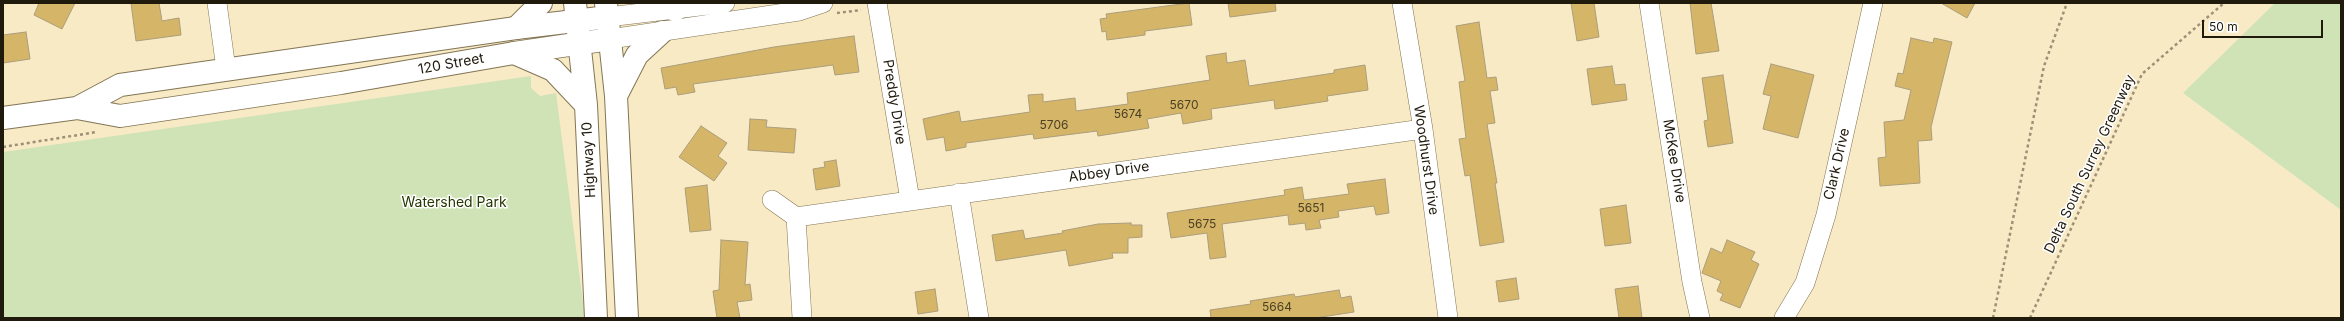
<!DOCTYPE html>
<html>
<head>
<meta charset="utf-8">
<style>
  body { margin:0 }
  #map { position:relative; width:2344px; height:321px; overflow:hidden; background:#f9eac6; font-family:Inter,sans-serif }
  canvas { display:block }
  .frame { position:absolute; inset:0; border:4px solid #201a0d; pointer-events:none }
  .scale { position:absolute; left:2202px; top:20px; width:121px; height:18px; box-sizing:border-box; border:2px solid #201a0d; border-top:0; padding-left:5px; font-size:12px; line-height:14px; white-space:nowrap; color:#201a0d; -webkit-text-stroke:3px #fff; paint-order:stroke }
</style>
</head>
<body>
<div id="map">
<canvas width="2344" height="321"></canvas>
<div class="frame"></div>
<div class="scale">50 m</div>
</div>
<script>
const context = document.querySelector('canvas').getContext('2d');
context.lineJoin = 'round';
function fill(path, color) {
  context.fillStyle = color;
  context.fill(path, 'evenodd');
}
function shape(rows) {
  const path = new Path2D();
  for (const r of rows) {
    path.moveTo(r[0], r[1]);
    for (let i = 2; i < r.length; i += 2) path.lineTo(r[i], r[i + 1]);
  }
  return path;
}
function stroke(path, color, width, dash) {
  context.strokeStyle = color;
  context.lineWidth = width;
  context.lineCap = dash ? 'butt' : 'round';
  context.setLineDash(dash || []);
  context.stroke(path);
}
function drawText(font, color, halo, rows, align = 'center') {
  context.font = font + ' Inter,sans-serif';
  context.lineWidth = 3;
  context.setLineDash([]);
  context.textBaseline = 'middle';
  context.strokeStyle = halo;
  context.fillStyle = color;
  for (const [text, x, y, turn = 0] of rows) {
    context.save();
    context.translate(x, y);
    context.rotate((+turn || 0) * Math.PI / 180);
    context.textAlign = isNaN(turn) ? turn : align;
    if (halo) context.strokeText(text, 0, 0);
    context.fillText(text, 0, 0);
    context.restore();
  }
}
fill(shape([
  [2275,3,2341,3,2341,210,2183,93],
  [531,76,531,88,540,96,556,93,585,318,3,318,3,152]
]), '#cfe3b6');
const building = shape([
  [39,3,75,3,62,29,34,15,39,3],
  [131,3,159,3,162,21,179,18,181,35,136,41,131,3],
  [1189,3,1192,25,1145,31,1145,35,1107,40,1106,31,1102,32,1100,19,1107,18,1106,14,1189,3],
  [1228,3,1275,3,1276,11,1230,17,1228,3],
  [1571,3,1594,3,1599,37,1577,41,1571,3],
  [1690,3,1711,3,1719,51,1696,54,1690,3],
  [1941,3,1975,3,1967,18,1941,3],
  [1479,22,1487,78,1496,77,1498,90,1490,91,1495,123,1487,124,1497,183,1495,183,1504,242,1480,246,1470,175,1465,176,1459,139,1466,138,1459,82,1465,81,1456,26,1479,22],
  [26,32,30,59,3,63,3,35,26,32],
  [854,36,859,72,835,75,833,65,693,84,695,92,678,95,676,87,665,89,661,68,774,47,854,36],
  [1911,38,1933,43,1934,38,1952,42,1931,127,1932,140,1918,141,1920,183,1880,186,1878,158,1886,157,1884,122,1904,120,1911,90,1895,86,1898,73,1903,74,1911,38],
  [1226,53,1227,63,1245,60,1249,86,1334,73,1334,70,1365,65,1368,90,1327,96,1328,101,1275,109,1274,100,1211,109,1212,119,1183,124,1181,113,1147,119,1149,128,1098,136,1097,131,1034,139,1033,134,966,143,966,147,946,151,944,137,927,140,923,119,959,111,961,122,1030,112,1028,95,1043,94,1043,102,1075,98,1076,111,1128,104,1127,93,1210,80,1206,56,1226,53],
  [1771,64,1814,75,1798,138,1763,129,1771,96,1763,94,1771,64],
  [1612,66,1615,85,1625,84,1627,100,1592,105,1587,69,1612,66],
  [1723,75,1733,143,1708,147,1704,121,1708,120,1702,78,1723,75],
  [750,119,767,120,766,127,796,129,794,153,748,150,750,119],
  [701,126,727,143,718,156,727,163,714,181,679,157,701,126],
  [836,160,840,186,816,190,813,169,825,167,824,162,836,160],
  [1385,179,1389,213,1376,215,1374,206,1338,211,1339,217,1319,220,1321,228,1306,230,1305,223,1289,225,1288,215,1222,224,1226,257,1210,259,1207,233,1171,238,1167,213,1285,195,1284,190,1302,187,1304,200,1349,194,1347,184,1385,179],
  [707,185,711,230,690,232,685,188,707,185],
  [1626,205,1631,243,1605,246,1600,209,1626,205],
  [1131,223,1131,225,1142,225,1142,237,1128,238,1128,253,1112,253,1113,258,1069,266,1066,250,996,261,992,235,1023,230,1025,239,1063,233,1062,231,1098,224,1131,223],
  [721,240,748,242,745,285,750,284,752,300,737,302,740,318,717,318,713,291,719,290,721,240],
  [1727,240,1755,252,1751,260,1759,264,1740,308,1720,300,1723,294,1717,291,1721,281,1702,273,1711,248,1722,253,1727,240],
  [1516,278,1519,299,1499,302,1496,281,1516,278],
  [1638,286,1642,318,1619,318,1615,289,1638,286],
  [935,289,938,311,918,314,915,292,935,289],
  [1339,290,1341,298,1351,296,1354,312,1315,318,1211,318,1210,310,1251,304,1250,301,1294,294,1295,297,1339,290]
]);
fill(building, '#d5b668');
stroke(building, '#ab9d7b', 1);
const minor = shape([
  [217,3,226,69],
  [877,3,910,200],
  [1402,3,1423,129,1448,318],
  [1649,3,1692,282,1700,318],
  [608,17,725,3],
  [610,39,799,11,823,3],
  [959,193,979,318],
  [772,200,796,217],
  [802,318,796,217,1423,129],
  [1784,318,1805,283,1826,215,1873,3]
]);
const major = shape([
  [77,108,120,85,516,28,608,17],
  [3,118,77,108,120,116,341,83,514,53,610,39]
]);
const highway = shape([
  [575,3,586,105,596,318],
  [606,3,616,96,627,318],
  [660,3,675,10],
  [516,28,541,3],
  [514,53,553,70,586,105],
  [616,96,637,55,662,32]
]);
stroke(minor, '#827554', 20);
stroke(major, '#827554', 24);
stroke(highway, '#827554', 24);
stroke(shape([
  [837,13,861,10],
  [3,147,97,132],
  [1993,318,2044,66,2067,3],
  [2030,318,2142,74,2224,3]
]), '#9c9177', 2.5, [3, 3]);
stroke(minor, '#fff', 19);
stroke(major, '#fff', 22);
stroke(highway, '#fff', 22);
drawText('12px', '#4d4124', null, [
  ["5670",1184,105],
  ["5674",1128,114],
  ["5706",1054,125],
  ["5651",1311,208],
  ["5675",1202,224],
  ["5664",1277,307]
]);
drawText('14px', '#201a0d', '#fff', [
  ["120 Street",451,64,-10],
  ["Preddy Drive",894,102,81],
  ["Highway 10",589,160,-93],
  ["Woodhurst Drive",1426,160,82],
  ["McKee Drive",1674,161,81],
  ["Clark Drive",1837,164,-77],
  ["Delta South Surrey Greenway",2090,164,-65],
  ["Abbey Drive",1109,172,-8]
]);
drawText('14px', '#253700', '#fff', [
  ["Watershed Park",454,203]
]);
</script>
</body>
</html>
